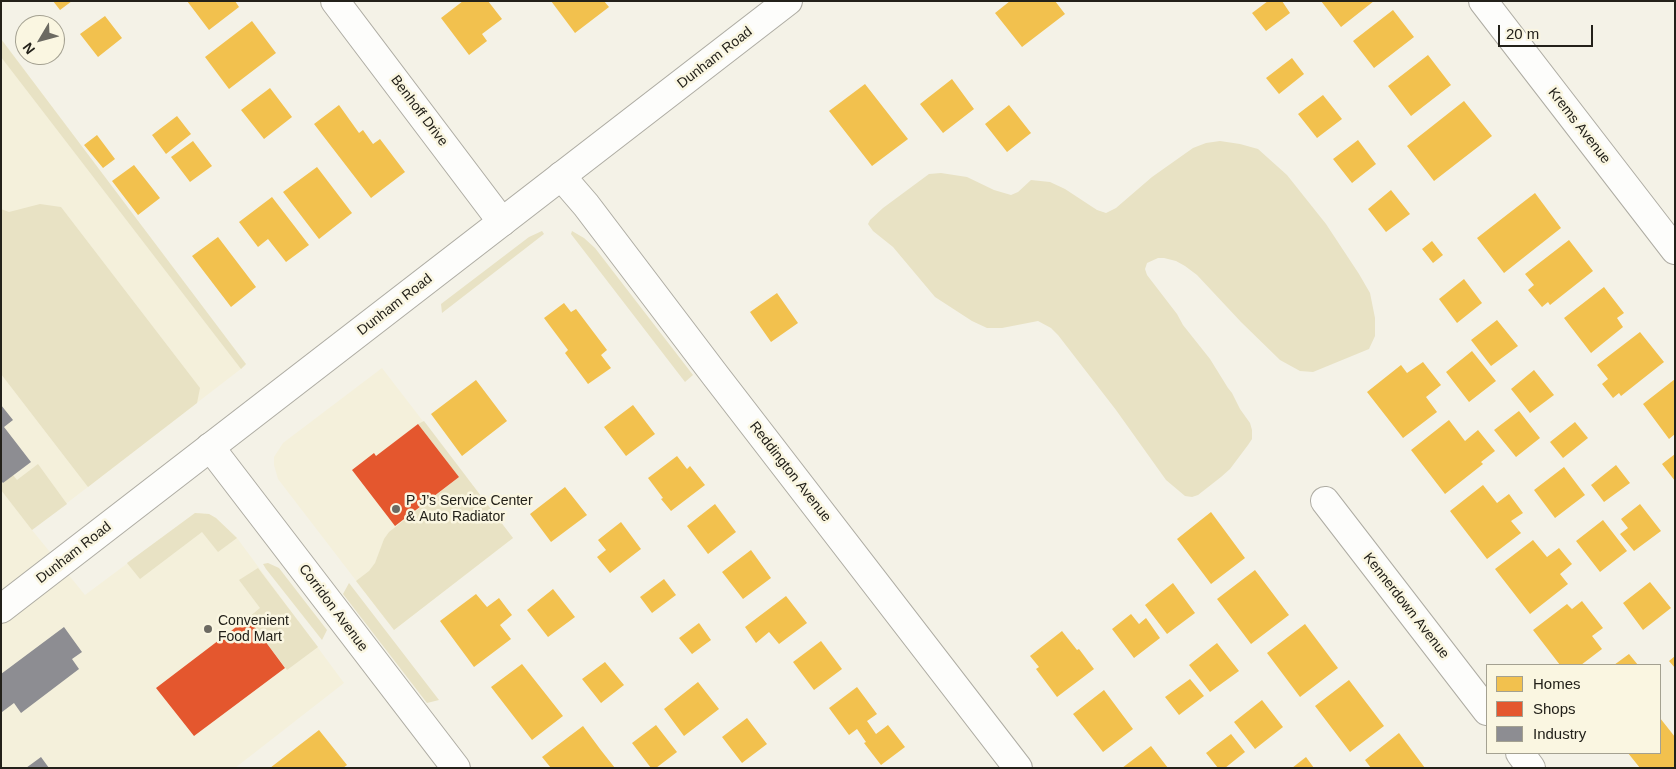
<!DOCTYPE html>
<html>
<head>
<meta charset="utf-8">
<style>
  body { margin:0 }
  #map { position:relative; width:1676px; height:769px; overflow:hidden; background:#f4f2e7; font-family:Arial,sans-serif }
  canvas { display:block }
  .frame { position:absolute; inset:0; border:2px solid #23211a; pointer-events:none }
  .legend { position:absolute; left:1486px; top:664px; width:175px; height:90px; box-sizing:border-box; background:#faf6e1; border:1px solid #a4a191; margin:0; padding:6px 9px; list-style:none; font-size:15px; color:#23211a }
  .legend li { display:flex; align-items:center; gap:10px; height:25px }
  .legend b { width:25px; border:1px solid #a4a191 }
  .north { position:absolute; left:15px; top:15px; width:50px; height:50px; box-sizing:border-box; background:#faf6e1; border:1px solid #a4a191; border-radius:50%; rotate:233deg; font-size:14px; font-weight:700; line-height:20px; text-align:center; color:#23211a }
  .north::after { content:''; display:block; margin:auto; width:18px; height:22px; background:#6c6a62; clip-path:polygon(50% 0,100% 100%,50% 72%,0 100%) }
  .scale { position:absolute; left:1498px; top:25px; width:95px; height:22px; box-sizing:border-box; border:2px solid #23211a; border-top:0; padding-left:6px; font-size:15px; line-height:18px; white-space:nowrap; color:#23211a; -webkit-text-stroke:4px #faf6e1; paint-order:stroke }
</style>
</head>
<body>
<div id="map">
<canvas width="1676" height="769"></canvas>
<div class="frame"></div>
<ul class="legend">
<li><b style="height:14px;background:#f2c14e"></b>Homes</li>
<li><b style="height:14px;background:#e4572e"></b>Shops</li>
<li><b style="height:14px;background:#8d8d92"></b>Industry</li>
</ul>
<div class="north">N</div>
<div class="scale">20 m</div>
</div>
<script>
const context = document.querySelector('canvas').getContext('2d');
context.lineJoin = 'round';
function fill(path, color) {
  context.fillStyle = color;
  context.fill(path, 'evenodd');
}
function shape(rows) {
  const path = new Path2D();
  for (const r of rows) {
    path.moveTo(r[0], r[1]);
    for (let i = 2; i < r.length; i += 2) path.lineTo(r[i], r[i + 1]);
  }
  return path;
}
function stroke(path, color, width, dash) {
  context.strokeStyle = color;
  context.lineWidth = width;
  context.lineCap = dash ? 'butt' : 'round';
  context.setLineDash(dash || []);
  context.stroke(path);
}
function drawText(font, color, halo, rows, align = 'center') {
  context.font = font + ' Arial,sans-serif';
  context.lineWidth = 5;
  context.setLineDash([]);
  context.textBaseline = 'middle';
  context.strokeStyle = halo;
  context.fillStyle = color;
  for (const [text, x, y, turn = 0] of rows) {
    context.save();
    context.translate(x, y);
    context.rotate((+turn || 0) * Math.PI / 180);
    context.textAlign = isNaN(turn) ? turn : align;
    if (halo) context.strokeText(text, 0, 0);
    context.fillText(text, 0, 0);
    context.restore();
  }
}
fill(shape([
  [1,39,246,365,32,530,85,595,195,513,209,514,216,518,237,538,344,683,235,768,1,768],
  [382,368,513,538,394,630,278,479,274,465,274,457,283,443]
]), '#f4f0db');
fill(shape([
  [1,39,246,364,241,369,1,57],
  [1220,141,1240,144,1258,149,1287,175,1326,224,1359,274,1370,293,1375,318,1375,336,1369,349,1313,372,1300,371,1280,360,1241,322,1197,275,1185,266,1176,261,1164,258,1158,258,1147,263,1145,269,1147,275,1177,314,1183,325,1210,359,1228,388,1232,393,1240,409,1250,423,1252,430,1252,439,1248,445,1230,469,1221,477,1198,495,1192,497,1185,496,1166,480,1116,410,1058,335,1051,328,1038,321,1002,328,987,328,972,321,935,297,893,247,873,231,868,224,870,220,883,208,929,174,941,173,967,177,994,190,1011,195,1018,192,1031,180,1050,182,1065,189,1097,210,1106,213,1116,208,1152,177,1193,148,1206,143],
  [40,204,61,207,200,388,197,403,88,487,1,374,1,209,9,212],
  [542,231,544,234,442,313,441,304,529,237],
  [572,231,584,238,595,248,693,375,685,382,571,234],
  [424,421,513,538,394,630,356,581,369,571,375,563,384,539,389,532,459,477,418,424],
  [38,464,67,504,32,530,1,490,1,481,3,483,13,475,17,480],
  [195,513,209,514,216,518,237,538,218,552,202,532,140,579,127,563],
  [268,563,279,568,327,630,322,640,266,569,263,564],
  [258,568,318,647,287,670,248,618,260,608,239,580],
  [349,583,439,700,427,703,343,594]
]), '#e8e2c4');
fill(shape([
  [53,1,72,1,60,10],
  [187,1,235,1,239,7,209,30],
  [463,1,488,1,502,19,482,34,487,41,469,55,441,18],
  [551,1,604,1,609,7,575,33],
  [1010,1,1055,1,1065,14,1022,47,995,13],
  [1268,1,1282,1,1290,13,1266,31,1252,13],
  [1321,1,1374,1,1341,27],
  [1393,10,1414,37,1374,68,1353,41],
  [105,16,122,38,98,57,80,34],
  [252,21,276,53,229,89,205,57],
  [1428,55,1451,85,1411,116,1388,86],
  [1292,58,1304,74,1279,94,1266,78],
  [952,79,974,109,943,133,920,104],
  [865,84,908,139,872,166,829,111],
  [270,88,292,117,264,139,241,110],
  [1323,95,1342,119,1317,138,1298,114],
  [1464,101,1492,136,1434,181,1407,146],
  [339,105,359,133,363,130,373,144,380,139,405,172,371,198,314,124],
  [1009,105,1031,133,1007,152,985,124],
  [177,116,191,134,166,154,152,135],
  [97,135,115,159,103,168,84,145],
  [1358,140,1376,164,1352,183,1333,159],
  [193,141,212,166,190,182,171,157],
  [134,165,160,198,138,215,112,181],
  [317,167,352,213,319,239,283,192],
  [1391,190,1410,214,1386,232,1368,209],
  [1535,193,1561,228,1504,273,1477,238],
  [272,197,309,245,286,262,268,239,258,247,239,222],
  [218,237,256,287,231,307,192,256],
  [1569,240,1593,271,1550,305,1548,302,1542,307,1528,290,1534,285,1525,274],
  [1432,241,1443,255,1433,263,1422,249],
  [1464,279,1482,303,1457,323,1439,299],
  [1604,287,1624,313,1617,318,1623,327,1591,353,1564,318],
  [777,293,798,323,771,342,750,312],
  [564,303,571,312,576,309,607,350,601,355,611,368,588,384,565,353,568,350,544,318],
  [1497,320,1518,346,1491,366,1471,340],
  [1640,332,1664,362,1621,396,1619,393,1613,398,1602,384,1608,379,1597,365],
  [1472,351,1496,381,1469,402,1446,372],
  [1423,362,1441,385,1426,397,1437,412,1403,438,1367,392,1401,365,1407,373],
  [1534,370,1554,395,1530,413,1511,389],
  [1675,379,1675,434,1669,439,1643,404],
  [476,380,507,421,462,456,431,414],
  [633,405,655,434,626,456,604,427],
  [1519,411,1540,438,1516,457,1494,430],
  [1449,420,1465,441,1478,430,1495,451,1481,462,1483,464,1445,494,1411,450],
  [1575,422,1588,438,1563,458,1550,442],
  [1675,454,1675,481,1662,464],
  [677,456,687,469,690,466,705,485,671,511,661,499,663,498,648,478],
  [1616,465,1630,483,1604,502,1591,485],
  [1564,467,1585,495,1555,518,1534,490],
  [1483,485,1497,503,1509,494,1523,513,1511,521,1521,533,1487,559,1450,511],
  [565,487,587,515,551,542,530,514],
  [715,504,736,532,708,554,687,526],
  [1640,504,1661,531,1634,551,1620,534,1628,528,1621,519],
  [1211,512,1245,558,1211,584,1177,539],
  [1603,520,1627,551,1600,572,1576,541],
  [621,522,641,549,610,573,597,557,606,550,598,540],
  [1533,540,1547,557,1559,548,1572,564,1560,574,1568,584,1530,614,1495,569],
  [751,550,771,578,743,599,722,572],
  [1255,570,1289,615,1251,644,1217,599],
  [664,579,676,595,652,613,640,597],
  [1650,582,1671,608,1643,630,1623,603],
  [1173,583,1195,613,1167,634,1145,605],
  [553,589,575,617,548,637,527,610],
  [476,594,487,607,499,598,512,615,500,625,511,639,474,667,440,621],
  [786,596,807,623,779,644,769,632,756,643,745,627],
  [1582,601,1603,628,1592,636,1602,649,1581,665,1560,665,1533,630,1567,604,1572,609],
  [1131,614,1139,624,1146,618,1160,638,1134,658,1112,629],
  [699,623,711,640,692,654,679,638],
  [1305,624,1338,668,1300,697,1267,653],
  [1062,631,1077,650,1079,649,1094,669,1057,697,1036,669,1039,667,1030,656],
  [821,641,842,669,814,690,793,662],
  [1217,643,1239,671,1210,692,1189,665],
  [1629,654,1638,665,1614,665],
  [1675,656,1675,668,1669,661],
  [605,662,624,685,601,703,582,679],
  [522,664,563,716,532,740,491,687],
  [1190,679,1204,696,1179,715,1165,697],
  [1349,680,1384,726,1350,752,1315,706],
  [698,682,719,709,684,736,664,709],
  [857,687,877,714,867,721,876,734,888,725,905,747,881,765,864,743,866,742,857,729,849,735,829,708],
  [1104,690,1133,729,1103,752,1073,714],
  [1262,700,1283,727,1255,749,1234,722],
  [747,718,767,744,742,763,722,737],
  [1660,718,1675,737,1675,768,1640,768,1628,753,1660,753],
  [656,725,677,752,656,768,651,768,632,743],
  [583,726,600,749,615,768,551,768,542,757],
  [319,730,347,765,343,768,270,768],
  [1399,733,1425,768,1371,768,1365,760],
  [1231,734,1245,752,1225,768,1218,768,1206,753],
  [1151,746,1168,768,1122,768],
  [1306,757,1314,768,1292,768]
]), '#f2c14e');
fill(shape([
  [418,424,459,477,395,526,352,470,374,453,376,456],
  [248,618,285,668,194,736,156,688]
]), '#e4572e');
fill(shape([
  [1,405,13,420,4,427,31,462,3,483,1,481],
  [64,627,82,652,72,659,79,669,21,713,14,703,2,712,1,674],
  [41,757,49,768,26,768]
]), '#8d8d92');
const minor = shape([
  [335,1,502,222],
  [1483,1,1675,250],
  [561,176,586,205,715,375,1018,768],
  [210,447,456,768],
  [1325,501,1487,711],
  [1520,753,1531,768]
]);
const tertiary = shape([
  [1,609,788,1]
]);
stroke(minor, '#aeaca3', 30);
stroke(tertiary, '#aeaca3', 30);
stroke(minor, '#fdfdfb', 28);
stroke(tertiary, '#fdfdfb', 28);
for (const [x, y, r, color] of [
  [396,509,5,"#6c6a62"],
  [208,629,5,"#6c6a62"]
]) {
  const dot = new Path2D();
  dot.arc(x, y, r, 0, 2 * Math.PI);
  context.fillStyle = color;
  context.fill(dot);
  stroke(dot, '#faf6e1', 2);
}
drawText('14px', '#23211a', '#faf6e1', [
  ["Dunham Road",715,58,-38],
  ["Benhoff Drive",419,111,53],
  ["Krems Avenue",1579,126,52],
  ["Dunham Road",395,305,-38],
  ["Reddington Avenue",790,472,52],
  ["Dunham Road",74,553,-38],
  ["Kennerdown Avenue",1406,606,52],
  ["Corridon Avenue",333,608,53]
]);
drawText('14px', '#23211a', '#faf6e1', [
  ["P J’s Service Center",406,501],
  ["& Auto Radiator",406,517],
  ["Convenient",218,621],
  ["Food Mart",218,637]
], 'left');
</script>
</body>
</html>
